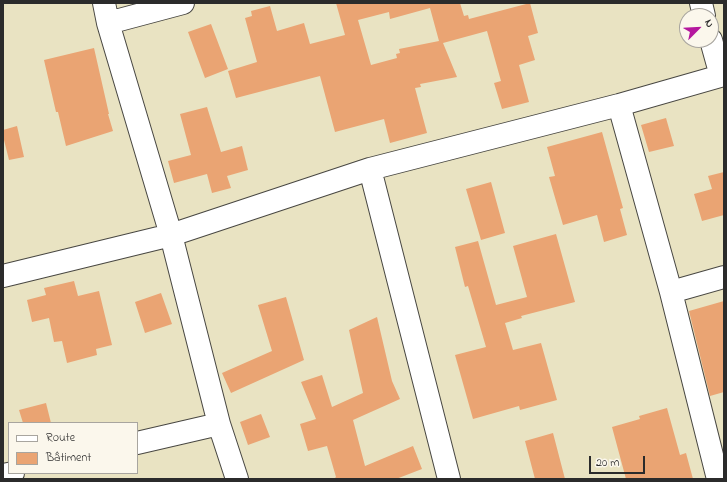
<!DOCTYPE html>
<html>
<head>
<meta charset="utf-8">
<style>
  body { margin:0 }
  #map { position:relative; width:727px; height:482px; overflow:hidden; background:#e9e3c2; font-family:"Indie Flower",sans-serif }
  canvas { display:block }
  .frame { position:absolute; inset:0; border:4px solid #2b2b2b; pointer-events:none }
  .legend { position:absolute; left:8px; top:422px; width:130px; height:52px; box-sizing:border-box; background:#fbf7ec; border:1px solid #a8a59f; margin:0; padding:5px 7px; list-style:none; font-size:12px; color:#2b2b2b }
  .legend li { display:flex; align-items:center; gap:8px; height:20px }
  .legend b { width:20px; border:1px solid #a8a59f }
  .north { position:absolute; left:679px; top:8px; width:40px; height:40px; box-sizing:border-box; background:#fbf7ec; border:1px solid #a8a59f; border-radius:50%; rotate:66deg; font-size:11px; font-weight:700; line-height:16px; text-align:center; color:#2b2b2b }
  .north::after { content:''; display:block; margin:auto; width:14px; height:18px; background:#b5179e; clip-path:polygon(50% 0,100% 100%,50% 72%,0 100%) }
  .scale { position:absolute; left:589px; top:456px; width:56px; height:18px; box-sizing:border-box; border:2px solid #2b2b2b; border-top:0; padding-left:5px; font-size:12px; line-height:14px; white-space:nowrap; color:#2b2b2b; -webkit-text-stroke:3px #fbf7ec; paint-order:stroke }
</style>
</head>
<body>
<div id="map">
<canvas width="727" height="482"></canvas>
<div class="frame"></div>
<ul class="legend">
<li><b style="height:5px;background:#fff"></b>Route</li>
<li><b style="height:11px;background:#eaa473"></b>Bâtiment</li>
</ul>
<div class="north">N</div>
<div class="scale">20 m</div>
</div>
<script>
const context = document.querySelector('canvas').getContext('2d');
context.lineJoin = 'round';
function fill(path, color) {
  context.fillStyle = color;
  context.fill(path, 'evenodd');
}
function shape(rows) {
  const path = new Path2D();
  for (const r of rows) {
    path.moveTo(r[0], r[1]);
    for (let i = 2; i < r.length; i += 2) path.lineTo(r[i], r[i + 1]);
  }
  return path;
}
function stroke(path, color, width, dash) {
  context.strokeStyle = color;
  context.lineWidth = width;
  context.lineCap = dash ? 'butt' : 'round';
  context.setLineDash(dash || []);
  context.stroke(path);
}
fill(shape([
  [336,3,460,3,464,16,468,15,469,19,530,3,538,33,528,36,535,60,519,65,529,102,502,109,494,83,501,81,487,31,443,43,457,77,420,84,421,87,415,88,427,133,390,143,384,119,335,132,320,76,236,98,228,71,257,62,245,18,252,16,251,11,270,6,277,31,304,23,310,44,345,35],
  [430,8,439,41,399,49,400,53,396,54,397,58,371,65,358,20,389,12,390,19],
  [211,24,228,69,205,78,188,32],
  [94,48,109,114,108,114,113,131,66,146,58,112,56,112,44,60],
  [207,107,221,152,242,146,248,170,227,176,231,188,212,193,207,174,174,183,168,161,191,155,180,114],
  [666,118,674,146,649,152,641,125],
  [17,126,24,157,9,160,3,136,3,130],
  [602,132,623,208,620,209,627,235,604,242,597,215,563,225,549,177,555,176,547,147],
  [724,172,724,215,702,221,694,194,712,189,708,176],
  [491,182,505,233,481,240,466,189],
  [556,234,575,302,521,316,522,318,505,323,513,350,541,343,557,400,520,410,519,406,473,419,455,355,486,347,468,286,465,287,455,247,478,241,496,305,527,297,513,246],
  [74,281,78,296,99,291,112,345,96,349,97,355,67,363,62,341,54,342,49,318,32,322,27,300,46,295,44,288],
  [161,293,172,324,145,333,135,302],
  [286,297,304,360,231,393,222,373,272,351,258,305],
  [724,301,724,392,710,396,689,311],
  [377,317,392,381,400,399,353,420,365,466,413,446,422,469,396,479,334,479,336,477,327,446,308,451,300,424,316,419,301,382,322,375,332,407,363,393,349,330],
  [46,403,51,423,23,423,19,410],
  [667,408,680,455,686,453,693,479,626,479,612,427,640,419,639,416],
  [261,414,270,437,248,445,240,422],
  [553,433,565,479,535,479,525,441]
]), '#eaa473');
const minor = shape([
  [104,3,108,23,171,235,219,424,237,479],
  [701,3,704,16],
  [108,23,183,3],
  [711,40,721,76],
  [619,105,671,292,718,479],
  [370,169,449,479],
  [3,276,171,235,370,169,619,105,724,75],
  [671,292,724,277],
  [137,443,219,424],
  [3,475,13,473]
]);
stroke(minor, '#484742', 24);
stroke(minor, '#fff', 22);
</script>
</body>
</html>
